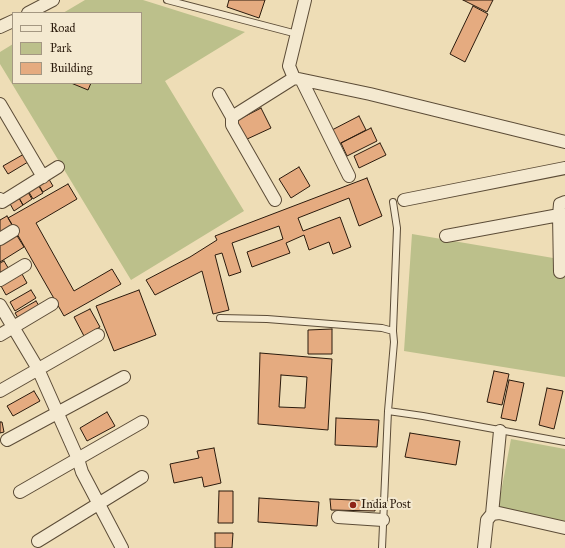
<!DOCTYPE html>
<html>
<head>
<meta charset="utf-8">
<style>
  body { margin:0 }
  #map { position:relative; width:565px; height:548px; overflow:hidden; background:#eeddb6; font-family:"IM FELL Great Primer",serif }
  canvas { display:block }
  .legend { position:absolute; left:12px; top:12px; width:130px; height:72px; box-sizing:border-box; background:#f4e9d0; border:1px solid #a49782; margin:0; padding:5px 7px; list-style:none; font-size:12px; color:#2b1b0d }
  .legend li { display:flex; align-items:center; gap:8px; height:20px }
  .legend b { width:20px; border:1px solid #a49782 }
</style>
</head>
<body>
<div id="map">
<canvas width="565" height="548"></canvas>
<ul class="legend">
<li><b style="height:5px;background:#f4e9d0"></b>Road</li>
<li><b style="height:11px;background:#bcc08b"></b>Park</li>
<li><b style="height:11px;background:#e5ab80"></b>Building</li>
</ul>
</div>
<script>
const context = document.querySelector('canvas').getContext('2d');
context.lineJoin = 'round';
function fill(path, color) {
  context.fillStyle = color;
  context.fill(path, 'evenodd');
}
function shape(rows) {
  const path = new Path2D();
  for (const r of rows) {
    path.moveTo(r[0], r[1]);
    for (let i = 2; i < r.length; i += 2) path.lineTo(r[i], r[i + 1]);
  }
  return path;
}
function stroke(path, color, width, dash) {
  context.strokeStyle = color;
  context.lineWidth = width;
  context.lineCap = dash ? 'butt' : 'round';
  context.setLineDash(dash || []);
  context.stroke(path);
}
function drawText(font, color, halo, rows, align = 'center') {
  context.font = font + ' "IM FELL Great Primer",serif';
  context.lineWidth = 4;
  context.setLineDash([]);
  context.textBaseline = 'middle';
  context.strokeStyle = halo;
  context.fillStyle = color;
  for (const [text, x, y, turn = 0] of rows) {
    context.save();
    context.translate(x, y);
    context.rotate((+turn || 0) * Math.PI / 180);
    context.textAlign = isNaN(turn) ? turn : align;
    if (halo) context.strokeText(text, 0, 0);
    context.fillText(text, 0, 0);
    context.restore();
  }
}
fill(shape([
  [85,0,143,0,245,32,165,81,244,211,131,280,0,64,0,52,13,44,13,83,141,83,141,13,63,13],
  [412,234,565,260,565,377,404,351],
  [511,439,565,449,565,521,498,508]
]), '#bcc08b');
const building = shape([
  [229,0,265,0,259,18,227,7,229,0],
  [463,0,493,0,487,12,463,0],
  [473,6,488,14,465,62,450,54,473,6],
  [71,83,91,83,88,90,71,83],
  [261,108,271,128,245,140,236,121,261,108],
  [359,116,366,130,339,144,332,130,359,116],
  [371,128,377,141,347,156,341,143,371,128],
  [380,143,386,155,359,168,354,156,380,143],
  [24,154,28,162,8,174,3,166,24,154],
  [299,167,310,186,291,198,279,179,299,167],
  [47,176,53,186,43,192,37,182,47,176],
  [367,178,382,216,359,226,349,198,298,218,303,231,340,217,351,247,333,254,329,242,309,250,304,235,286,243,290,253,252,267,247,252,283,239,279,226,232,243,241,272,229,276,222,253,215,255,229,310,213,314,202,271,155,295,146,280,190,257,217,240,215,236,367,178],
  [37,183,43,193,33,199,27,189,37,183],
  [68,184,77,199,36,223,74,291,112,269,121,284,64,316,8,218,68,184],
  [26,189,32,199,23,205,17,194,26,189],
  [17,195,23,205,14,211,8,200,17,195],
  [7,216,13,226,0,233,0,220,7,216],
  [16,234,24,247,0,262,0,244,16,234],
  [4,261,10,271,2,276,0,271,0,263,4,261],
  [22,274,27,283,6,295,1,286,22,274],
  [31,290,36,298,15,311,10,302,31,290],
  [139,290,156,335,114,351,96,306,139,290],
  [36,301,41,309,20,321,15,313,36,301],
  [90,309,100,327,84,336,74,317,90,309],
  [332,329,332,354,308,354,308,330,332,329],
  [260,353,332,359,328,430,258,424,260,353],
  [281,375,307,377,305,408,279,407,281,375],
  [494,371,509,374,502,405,487,402,494,371],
  [509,380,524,383,516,421,501,418,509,380],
  [547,388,563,391,554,429,539,425,547,388],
  [34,391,40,401,13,416,7,406,34,391],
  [107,412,115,426,87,441,80,428,107,412],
  [336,418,379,420,377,447,335,445,336,418],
  [0,422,2,422,4,432,0,433,0,422],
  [410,433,460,441,456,465,405,457,410,433],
  [214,448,221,483,204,487,202,477,174,483,170,464,199,458,197,451,214,448],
  [219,491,233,491,233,523,218,523,219,491],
  [259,498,319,502,317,526,258,522,259,498],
  [330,499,375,501,375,511,331,510,330,499],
  [215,533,233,533,232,548,215,548,215,533]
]);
fill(building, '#e5ab80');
stroke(building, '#2b1b0d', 1);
const service = shape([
  [167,0,297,34],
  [220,318,267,319,382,328,393,331,394,342,388,411,382,548],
  [393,331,397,228,393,202],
  [388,411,423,416,565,442]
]);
const minor = shape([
  [305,0,289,66,294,78,370,94,565,142],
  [28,13,53,0],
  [0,27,13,21],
  [302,81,349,176],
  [219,94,232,117],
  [0,104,43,177],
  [0,199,2,202,58,167],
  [275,200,232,125,232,117,294,78],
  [404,200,565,168],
  [446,236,559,215],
  [0,239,13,231],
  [560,272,559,215,560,204,565,202],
  [0,280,25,265],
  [0,305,38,369,78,459,82,472,122,548],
  [0,335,52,304],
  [0,391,98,335],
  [7,440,124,377],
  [20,492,142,422],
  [492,514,500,431],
  [338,517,383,520],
  [38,541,142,477],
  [484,548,487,520,492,514,499,513,565,528]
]);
stroke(service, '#5c4c37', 8);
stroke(minor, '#5c4c37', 14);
stroke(service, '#f4e9d0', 6);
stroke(minor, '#f4e9d0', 12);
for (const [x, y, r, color] of [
  [353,505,4,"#8f2418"]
]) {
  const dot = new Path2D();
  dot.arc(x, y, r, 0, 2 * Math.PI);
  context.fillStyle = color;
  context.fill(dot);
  stroke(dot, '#f4e9d0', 1.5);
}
drawText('12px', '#2b1b0d', '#f4e9d0', [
  ["India Post",361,505]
], 'left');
</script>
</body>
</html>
